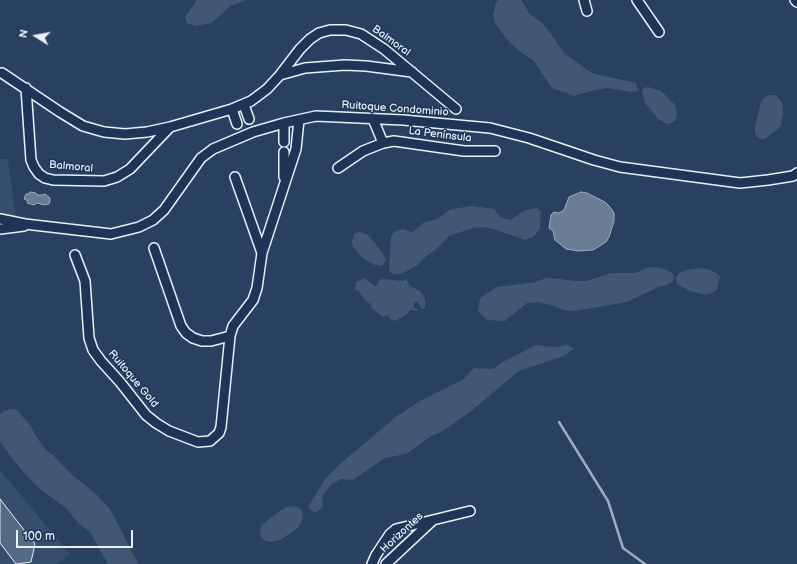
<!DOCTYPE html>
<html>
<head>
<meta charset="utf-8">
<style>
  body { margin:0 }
  #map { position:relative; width:797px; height:564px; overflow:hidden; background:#294061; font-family:"Balsamiq Sans",sans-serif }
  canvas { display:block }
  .north { position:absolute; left:16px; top:16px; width:40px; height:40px; -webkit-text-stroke:3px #1d3557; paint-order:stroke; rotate:281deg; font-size:11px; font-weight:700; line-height:16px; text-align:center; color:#e8f1f8 }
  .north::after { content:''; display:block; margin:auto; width:14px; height:18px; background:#e8f1f8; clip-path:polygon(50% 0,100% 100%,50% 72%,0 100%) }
  .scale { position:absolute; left:16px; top:530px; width:117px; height:18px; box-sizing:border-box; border:2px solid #e8f1f8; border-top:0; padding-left:5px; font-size:12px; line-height:14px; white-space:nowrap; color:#e8f1f8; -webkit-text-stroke:3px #1d3557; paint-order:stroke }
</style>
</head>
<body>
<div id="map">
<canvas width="797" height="564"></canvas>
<div class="north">N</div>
<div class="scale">100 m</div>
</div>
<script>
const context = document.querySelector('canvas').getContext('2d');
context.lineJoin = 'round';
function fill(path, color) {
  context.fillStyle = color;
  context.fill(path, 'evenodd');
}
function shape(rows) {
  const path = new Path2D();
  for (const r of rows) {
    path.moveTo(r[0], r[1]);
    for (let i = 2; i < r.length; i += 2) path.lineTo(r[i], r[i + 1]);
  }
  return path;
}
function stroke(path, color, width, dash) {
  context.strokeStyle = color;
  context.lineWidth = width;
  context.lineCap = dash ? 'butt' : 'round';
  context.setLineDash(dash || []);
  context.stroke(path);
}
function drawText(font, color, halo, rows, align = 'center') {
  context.font = font + ' "Balsamiq Sans",sans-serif';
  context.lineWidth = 3;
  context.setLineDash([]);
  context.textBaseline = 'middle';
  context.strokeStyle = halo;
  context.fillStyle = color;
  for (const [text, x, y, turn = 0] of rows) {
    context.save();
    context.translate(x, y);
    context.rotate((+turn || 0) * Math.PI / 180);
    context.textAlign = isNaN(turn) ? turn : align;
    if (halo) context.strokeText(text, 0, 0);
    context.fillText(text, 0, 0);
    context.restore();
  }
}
fill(shape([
  [0,159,8,159,16,220,0,231],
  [0,470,70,554,56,564,0,564]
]), '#364d6b');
fill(shape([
  [196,0,246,0,230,6,212,23,195,26,187,23,185,17,195,3],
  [498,0,521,0,530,14,543,24,551,34,564,53,590,72,600,75,636,83,638,91,632,92,607,88,591,91,574,96,552,88,533,60,523,54,510,43,496,25,493,15,496,2],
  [648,87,661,91,675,105,677,113,676,120,673,122,667,124,658,119,645,103,642,92,644,88],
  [770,95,775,95,781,101,783,105,783,114,781,125,778,129,763,140,757,137,755,133,755,127,761,102,764,98],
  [473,206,494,209,500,217,510,220,526,210,537,208,541,212,540,229,533,237,525,240,497,230,484,227,473,228,449,236,434,251,426,256,418,265,401,274,394,274,389,271,391,237,395,231,403,229,412,232,423,223,437,219,451,209],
  [358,232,361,232,368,235,382,252,386,259,384,264,381,266,375,265,364,259,358,253,353,247,352,242,354,234],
  [648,267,661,268,671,272,674,275,673,282,667,285,658,287,627,302,576,311,563,310,551,305,538,302,527,303,505,321,487,320,478,311,480,298,497,287,536,282,546,278,560,279,574,281,587,281,611,273,636,273],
  [700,268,711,270,720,276,717,290,710,294,706,295,690,291,677,284,676,277,678,274,686,270],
  [365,278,374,286,376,286,380,280,383,279,403,281,406,279,410,286,420,291,425,299,425,308,422,309,417,301,414,303,414,308,418,309,417,311,410,310,407,314,395,321,390,319,388,315,383,317,371,307,371,304,365,301,359,291,355,290,356,282],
  [536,345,553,347,568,345,574,349,564,356,519,371,470,412,443,431,433,435,406,454,385,458,353,480,341,479,332,484,322,496,323,502,322,508,315,513,308,507,325,479,341,463,397,416,420,401,462,380,474,368,493,369,501,363],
  [11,409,17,410,30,425,41,444,47,451,54,456,70,473,97,495,110,509,136,559,138,564,108,564,90,532,78,523,66,508,40,489,29,478,11,457,0,442,0,414,4,411],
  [289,506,298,507,302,510,303,518,298,528,280,540,271,542,265,541,261,536,260,528,263,524,278,512]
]), '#415774');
const water = shape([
  [30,192,36,193,37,195,42,195,45,194,50,198,50,201,49,204,44,205,37,203,34,205,27,203,28,201,24,199,26,194,28,194,30,192],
  [581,192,587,193,605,202,610,207,614,213,614,221,609,237,606,242,593,250,578,251,566,249,555,240,553,231,549,228,551,215,554,212,559,213,564,210,569,197,581,192]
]);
fill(water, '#6b7c95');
stroke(water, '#9dabbd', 1);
stroke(shape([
  [559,422,608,501,623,548,645,564]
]), '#9dabbd', 2.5);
const building = shape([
  [0,499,35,544,31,562,16,564,0,543,0,499]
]);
fill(building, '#556a83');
stroke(building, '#e8f1f8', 1);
const minor = shape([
  [584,0,587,11],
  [637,0,659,32],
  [795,0,797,2],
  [2,73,60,112,83,126,104,132,125,134,147,132,170,127,232,109,251,101,267,89,280,75,300,49,310,39,319,33,330,30,346,30,361,34,384,49,456,109],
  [280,75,305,68,345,65,366,66,412,72],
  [26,88,31,160,34,167,39,174,45,178,53,180,104,181,117,177,130,169,170,127],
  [244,105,249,119],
  [232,109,237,124],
  [373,119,383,143],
  [284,142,284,123],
  [284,152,284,177],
  [338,168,363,151,383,143,394,141,464,151,495,151],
  [235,177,262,253],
  [0,219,25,224,111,234,139,227,153,220,164,210,201,158,213,149,253,132,284,123,316,116,403,120,490,128,529,138,594,160,620,167,740,183,768,180,793,176,797,173],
  [0,229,24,226],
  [154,248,181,326,186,333,193,338,202,341,211,341,230,336],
  [75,255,85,281,89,338,93,350,101,361,120,382,146,415,156,423,169,431,198,442,210,441,219,433,221,427,230,336,233,326,253,300,257,288,262,253,296,149,299,120],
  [372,564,376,555,390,534,396,529,470,511],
  [386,564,433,520]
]);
stroke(minor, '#e8f1f8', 12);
stroke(minor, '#1d3557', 9);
drawText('11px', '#e8f1f8', '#1d3557', [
  ["Balmoral",391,41,36],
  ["Ruitoque Condominio",395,109,4],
  ["La Península",440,135,7],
  ["Balmoral",71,167,5],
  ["Ruitoque Gold",133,379,50],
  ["Horizontes",402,533,-43]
]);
</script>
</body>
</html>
